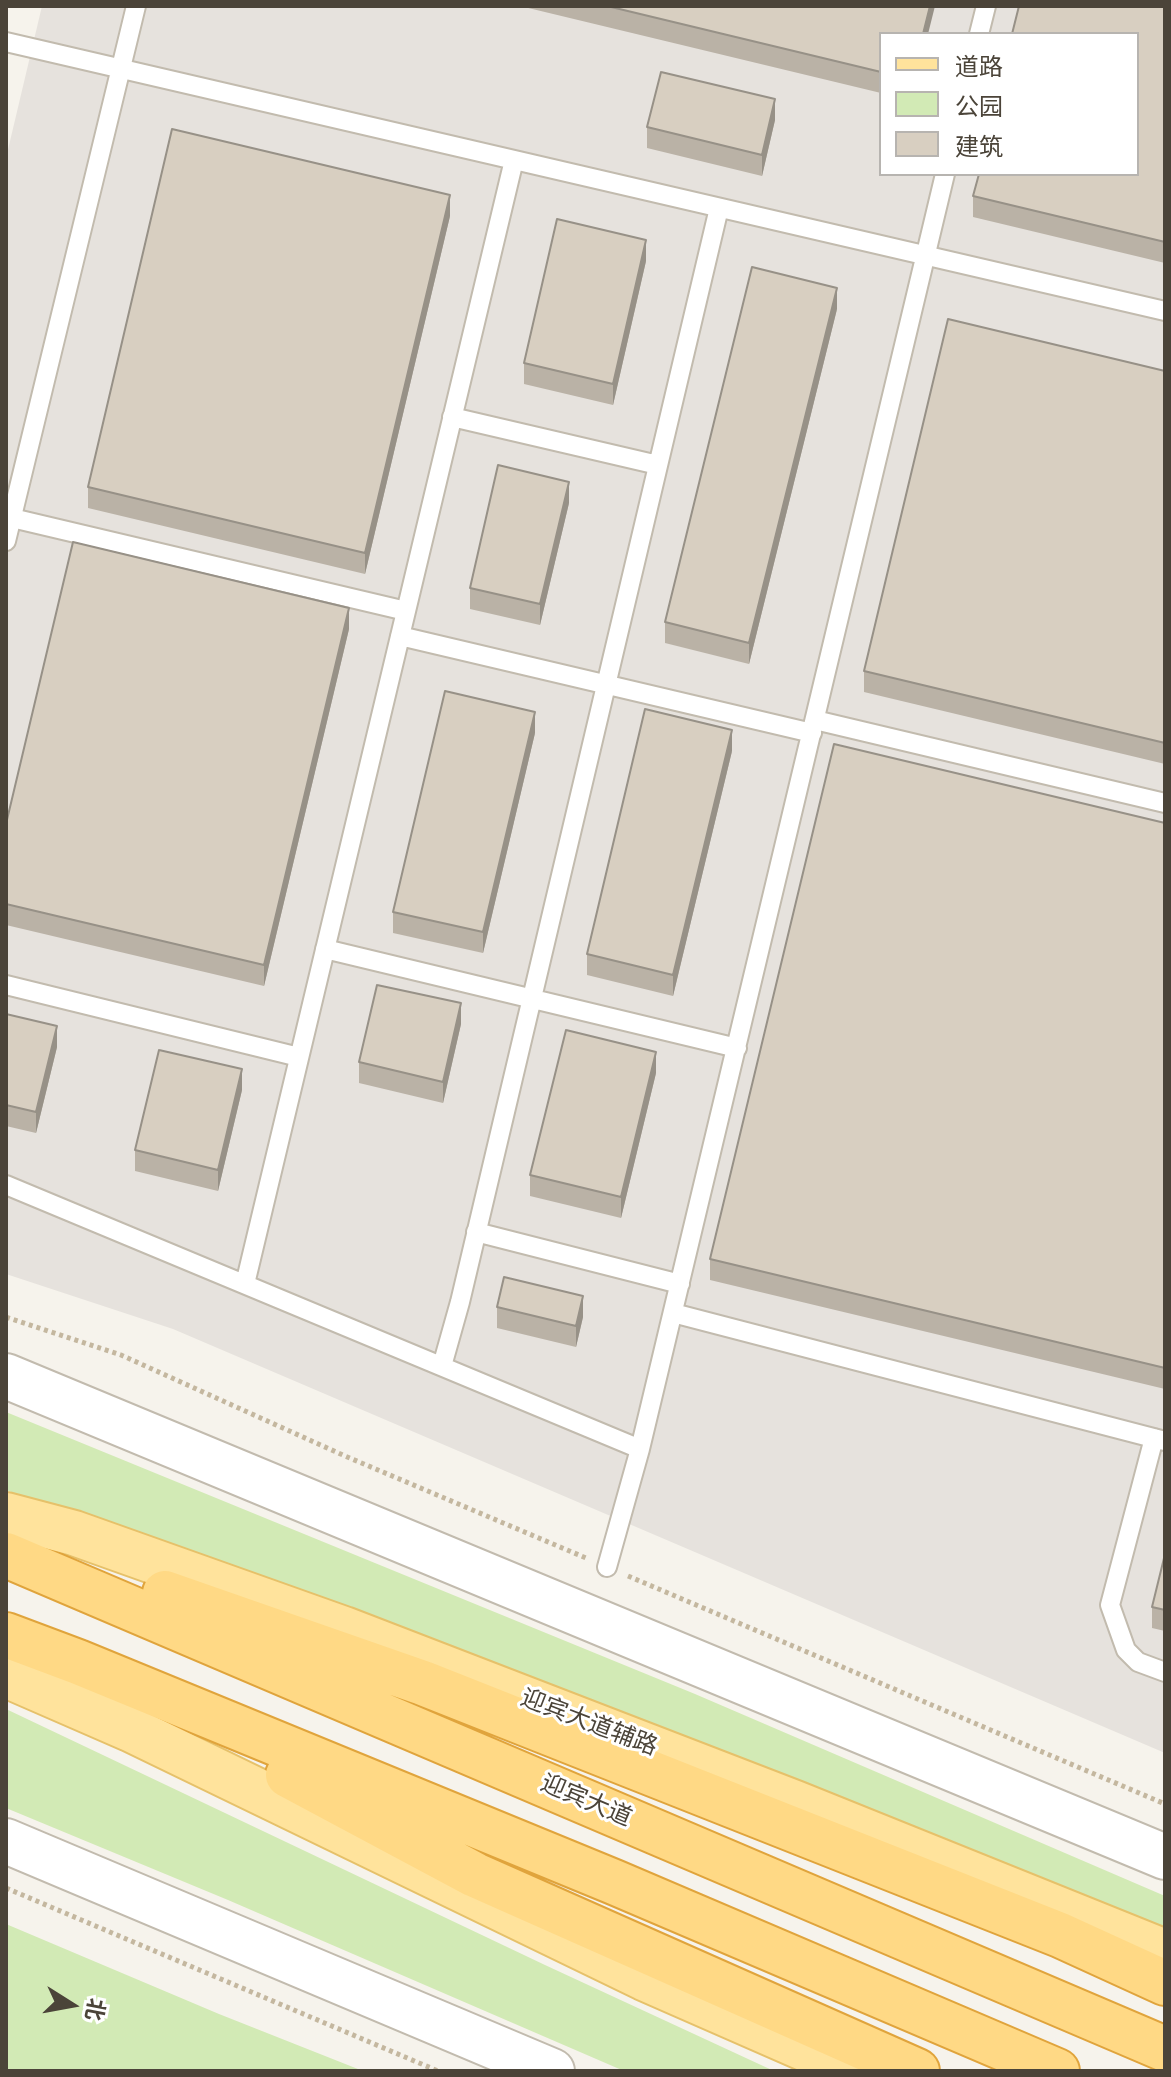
<!DOCTYPE html>
<html>
<head>
<meta charset="utf-8">
<style>
  body { margin:0 }
  #map { position:relative; width:1171px; height:2077px; overflow:hidden; background:#f6f3ec; font-family:"PT Sans Narrow","Noto Sans SC",sans-serif }
  canvas { display:block }
  .frame { position:absolute; inset:0; border:8px solid #4b4439; pointer-events:none }
  .legend { position:absolute; left:879px; top:32px; width:260px; height:144px; box-sizing:border-box; background:#fff; border:2px solid #b7b4b0; margin:0; padding:10px 14px; list-style:none; font-size:24px; color:#4b4439 }
  .legend li { display:flex; align-items:center; gap:16px; height:40px }
  .legend b { width:40px; border:2px solid #b7b4b0 }
  .north { position:absolute; left:32px; top:1965px; width:80px; height:80px; -webkit-text-stroke:6px #fff; paint-order:stroke; rotate:101deg; font-size:22px; font-weight:700; line-height:32px; text-align:center; color:#4b4439 }
  .north::after { content:''; display:block; margin:auto; width:28px; height:36px; background:#4b4439; clip-path:polygon(50% 0,100% 100%,50% 72%,0 100%) }
</style>
</head>
<body>
<div id="map">
<canvas width="1171" height="2077"></canvas>
<div class="frame"></div>
<ul class="legend">
<li><b style="height:10px;background:#ffe39c"></b>道路</li>
<li><b style="height:22px;background:#d2eab5"></b>公园</li>
<li><b style="height:22px;background:#d8cfc1"></b>建筑</li>
</ul>
<div class="north">北</div>
</div>
<script>
const context = document.querySelector('canvas').getContext('2d');
context.lineJoin = 'round';
function fill(path, color) {
  context.fillStyle = color;
  context.fill(path, 'evenodd');
}
function shape(rows) {
  const path = new Path2D();
  for (const r of rows) {
    path.moveTo(r[0], r[1]);
    for (let i = 2; i < r.length; i += 2) path.lineTo(r[i], r[i + 1]);
  }
  return path;
}
function stroke(path, color, width, dash) {
  context.strokeStyle = color;
  context.lineWidth = width;
  context.lineCap = dash ? 'butt' : 'round';
  context.setLineDash(dash || []);
  context.stroke(path);
}
function drawText(font, color, halo, rows, align = 'center') {
  context.font = font + ' "PT Sans Narrow","Noto Sans SC",sans-serif';
  context.lineWidth = 6;
  context.setLineDash([]);
  context.textBaseline = 'middle';
  context.strokeStyle = halo;
  context.fillStyle = color;
  for (const [text, x, y, turn = 0] of rows) {
    context.save();
    context.translate(x, y);
    context.rotate((+turn || 0) * Math.PI / 180);
    context.textAlign = isNaN(turn) ? turn : align;
    if (halo) context.strokeText(text, 0, 0);
    context.fillText(text, 0, 0);
    context.restore();
  }
}
fill(shape([
  [42,6,1165,6,1165,1753,173,1329,6,1274,6,158],
  [881,34,1137,34,1137,174,881,174]
]), '#e6e2dd');
fill(shape([
  [6,1412,695,1694,1165,1896,1165,1933,6,1490],
  [6,1709,545,1965,774,2071,624,2071,228,1900,6,1808],
  [6,1924,219,2014,363,2071,6,2071]
]), '#d2eab5');
const service = shape([
  [979,34,986,6],
  [6,42,1165,311],
  [452,417,658,465],
  [12,518,406,611],
  [6,541,136,6],
  [400,636,812,733],
  [815,720,1165,803],
  [325,949,737,1048],
  [6,985,299,1057],
  [6,1185,640,1449],
  [476,1232,680,1284],
  [245,1284,514,160],
  [673,1313,1165,1441],
  [442,1366,460,1302,719,208],
  [1154,1438,1110,1605,1126,1650,1138,1662,1165,1672],
  [607,1567,640,1449,945,174]
]);
const tertiary = shape([
  [6,1376,1165,1857],
  [6,1841,552,2071]
]);
const primary = shape([
  [6,1515,74,1533,344,1629,795,1803,1165,1952],
  [6,1675,130,1729,644,1978,856,2071]
]);
const trunk = shape([
  [6,1555,1165,2049],
  [165,1593,423,1683,1060,1935,1165,1983],
  [6,1635,78,1662,614,1882,1057,2071],
  [288,1775,475,1875,917,2071]
]);
stroke(service, '#c2bbae', 22);
stroke(tertiary, '#c2bbae', 48);
stroke(primary, '#e6c16a', 48);
stroke(trunk, '#e0a43c', 48);
stroke(shape([
  [6,1317,121,1355,345,1456,586,1558],
  [628,1576,1165,1804],
  [6,1888,438,2071]
]), '#c4b79f', 5, [4, 4]);
stroke(service, '#fff', 18);
stroke(tertiary, '#fff', 44);
stroke(primary, '#ffe39c', 44);
stroke(trunk, '#ffd985', 44);
fill(shape([
  [520,6,935,6,881,34,881,93],
  [1165,6,1165,263,973,217,973,196],
  [775,120,762,176,647,148,647,127],
  [450,216,365,574,88,508,88,487],
  [646,261,613,405,524,384,524,363],
  [837,309,749,664,665,643,665,622],
  [1165,371,1165,764,864,692,864,671],
  [569,503,540,625,470,609,470,588],
  [349,629,264,986,6,925,6,824],
  [535,733,483,953,393,933,393,912],
  [732,751,673,996,587,975,587,954],
  [1165,823,1165,1389,710,1280,710,1259],
  [6,1014,57,1047,36,1133,6,1126],
  [461,1024,443,1103,359,1083,359,1062],
  [656,1073,621,1218,530,1196,530,1175],
  [242,1090,218,1191,135,1171,135,1150],
  [497,1307,583,1317,576,1347,497,1328],
  [1165,1554,1165,1631,1152,1628,1152,1607]
]), '#bab2a6');
fill(shape([
  [930,6,935,6,928,34,923,34],
  [775,99,775,120,762,176,762,155],
  [450,195,450,216,365,574,365,553],
  [646,240,646,261,613,405,613,384],
  [837,288,837,309,749,664,749,643],
  [569,482,569,503,540,625,540,604],
  [349,608,349,629,264,986,264,965],
  [535,712,535,733,483,953,483,932],
  [732,730,732,751,673,996,673,975],
  [461,1003,461,1024,443,1103,443,1082],
  [57,1026,57,1047,36,1133,36,1112],
  [656,1052,656,1073,621,1218,621,1197],
  [242,1069,242,1090,218,1191,218,1170],
  [583,1296,583,1317,576,1347,576,1326]
]), '#979187');
const building = shape([
  [607,6,930,6,923,34,881,34,881,72,607,6],
  [1019,6,1165,6,1165,242,973,196,979,174,1137,174,1137,34,1012,34,1019,6],
  [661,72,775,99,762,155,647,127,661,72],
  [172,129,450,195,365,553,88,487,172,129],
  [557,219,646,240,613,384,524,363,557,219],
  [752,267,837,288,749,643,665,622,752,267],
  [948,319,1165,371,1165,743,864,671,948,319],
  [498,465,569,482,540,604,470,588,498,465],
  [73,542,349,608,264,965,6,904,6,824,73,542],
  [445,691,535,712,483,932,393,912,445,691],
  [645,709,732,730,673,975,587,954,645,709],
  [834,744,1165,823,1165,1368,710,1259,834,744],
  [377,985,461,1003,443,1082,359,1062,377,985],
  [6,1014,57,1026,36,1112,6,1105,6,1014],
  [566,1030,656,1052,621,1197,530,1175,566,1030],
  [159,1050,242,1069,218,1170,135,1150,159,1050],
  [504,1277,583,1296,576,1326,497,1307,504,1277],
  [1165,1554,1165,1610,1152,1607,1165,1554]
]);
fill(building, '#d8cfc1');
stroke(building, '#979187', 2);
drawText('24px', '#4b4439', '#fff', [
  ["迎宾大道辅路",589,1723,21],
  ["迎宾大道",586,1801,23]
]);
</script>
</body>
</html>
